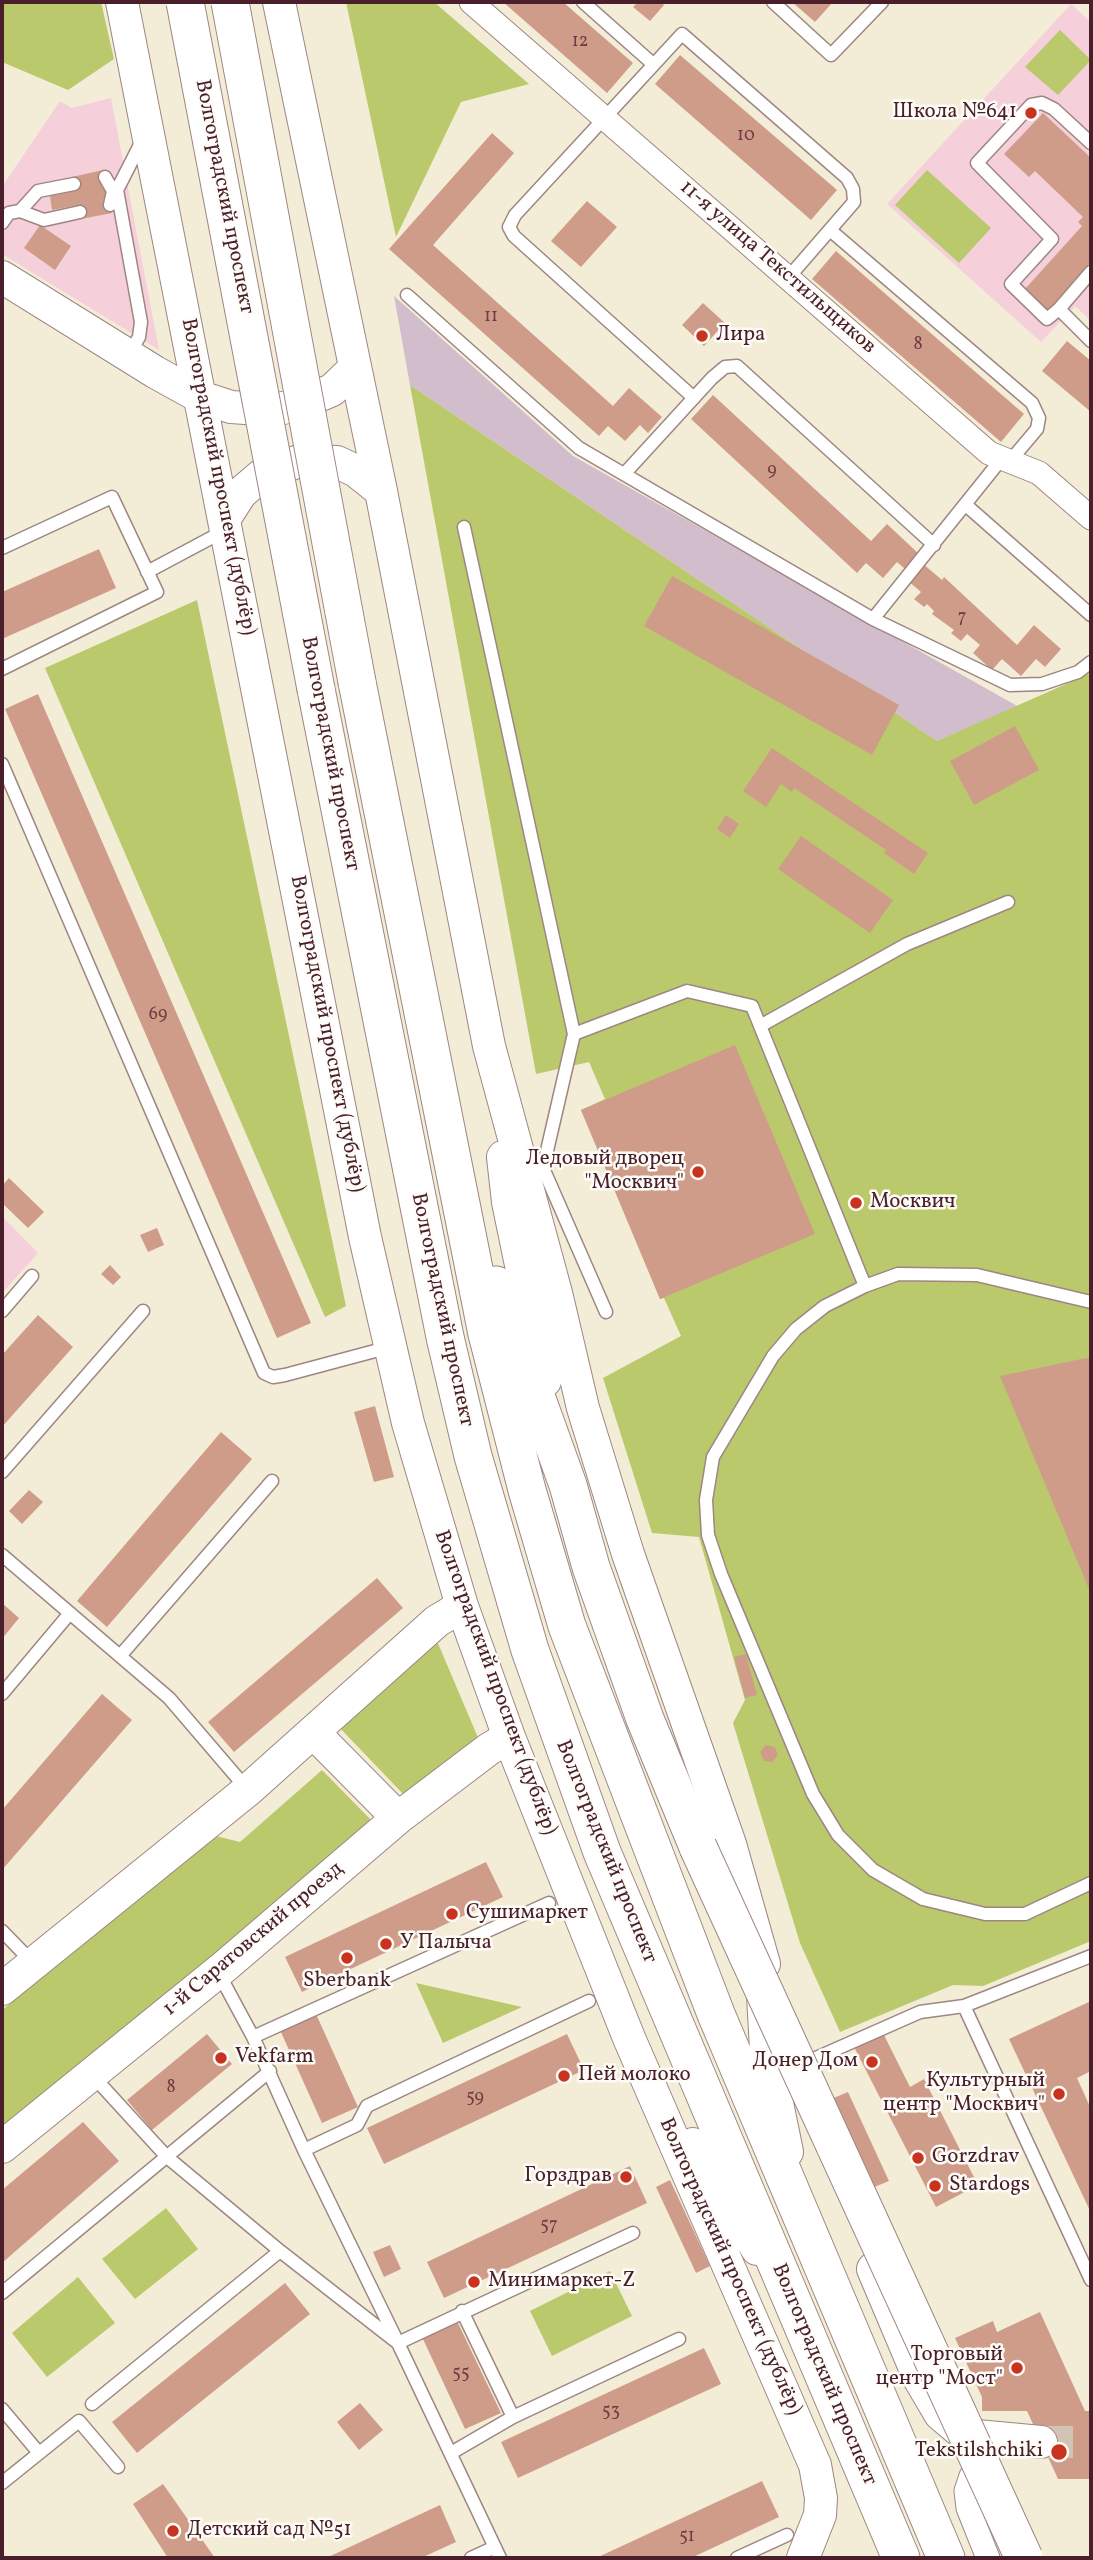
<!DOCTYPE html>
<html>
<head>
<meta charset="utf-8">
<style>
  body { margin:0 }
  #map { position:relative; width:1093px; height:2560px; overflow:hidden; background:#f3edd8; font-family:Vollkorn,serif }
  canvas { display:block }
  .frame { position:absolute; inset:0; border:4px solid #4a1f2b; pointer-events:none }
</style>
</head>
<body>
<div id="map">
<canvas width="1093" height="2560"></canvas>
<div class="frame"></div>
</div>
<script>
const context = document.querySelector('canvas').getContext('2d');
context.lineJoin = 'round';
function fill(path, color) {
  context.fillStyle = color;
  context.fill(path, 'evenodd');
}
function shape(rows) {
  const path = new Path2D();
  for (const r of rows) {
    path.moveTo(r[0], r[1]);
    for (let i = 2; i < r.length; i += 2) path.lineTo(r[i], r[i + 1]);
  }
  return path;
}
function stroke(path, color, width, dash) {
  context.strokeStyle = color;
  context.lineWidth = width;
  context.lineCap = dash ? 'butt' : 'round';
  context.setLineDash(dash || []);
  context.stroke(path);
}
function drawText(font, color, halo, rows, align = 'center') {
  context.font = font + ' Vollkorn,serif';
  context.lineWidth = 5;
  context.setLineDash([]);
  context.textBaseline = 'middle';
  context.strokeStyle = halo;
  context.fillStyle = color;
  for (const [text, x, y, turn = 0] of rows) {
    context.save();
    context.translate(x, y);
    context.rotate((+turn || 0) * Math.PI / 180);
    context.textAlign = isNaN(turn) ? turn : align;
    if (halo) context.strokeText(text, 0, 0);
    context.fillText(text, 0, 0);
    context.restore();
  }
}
fill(shape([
  [1071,4,1091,22,1091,321,1075,306,1041,342,887,204],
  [111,98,159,350,2,254,2,187,60,101,72,108],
  [2,1216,38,1253,2,1293]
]), '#f5cfd9');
fill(shape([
  [394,296,573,456,1019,707,937,741,410,385]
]), '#d1bdcb');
fill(shape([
  [2,2,101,2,114,59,68,90,2,62],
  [346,2,434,2,529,84,461,102,396,237],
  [1060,30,1091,60,1058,95,1025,67],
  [927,170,991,228,959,263,895,205],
  [410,385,937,741,1091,673,1091,1941,983,1986,953,1985,840,2032,800,1943,733,1723,745,1700,699,1537,652,1533,603,1378,681,1336,664,1298,660,1299,581,1110,605,1099,589,1062,536,1074],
  [197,600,346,1306,325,1317,45,668],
  [437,1641,479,1740,405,1796,338,1726],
  [322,1770,373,1822,218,1958,2,2129,2,2010,216,1836,240,1842],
  [416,1983,522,2007,443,2043],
  [166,2208,198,2249,135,2299,102,2259],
  [610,2271,632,2316,552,2356,530,2311],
  [78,2277,115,2323,47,2377,12,2333]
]), '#bac96b');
fill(shape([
  [503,2,563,2,633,63,607,93],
  [638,2,661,2,664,5,650,21,633,7],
  [792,2,833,2,815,22],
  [680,55,837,190,811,220,655,84],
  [1043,113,1091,158,1091,262,1048,311,1025,289,1082,226,1078,222,1083,217,1035,171,1029,177,1004,154],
  [492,133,514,153,433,245,613,406,629,388,662,417,648,433,640,425,625,441,608,426,599,436,389,249],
  [103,170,112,213,81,219,78,205,52,210,50,196,75,191,72,177],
  [587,201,617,227,581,267,551,241],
  [40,225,71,246,55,270,24,248],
  [836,251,1024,414,1001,442,812,279],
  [703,303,725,323,704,346,682,325],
  [1067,341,1091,361,1091,412,1042,371],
  [713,395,871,541,887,524,919,554,905,569,897,562,883,578,866,563,857,573,691,419],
  [99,549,116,588,2,639,2,592],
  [922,563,942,580,944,577,1017,645,1034,625,1061,649,1045,667,1036,659,1021,676,1002,659,992,670,973,653,980,645,967,634,961,641,951,633,954,630,932,614,934,611,927,604,924,607,914,599,921,592,907,580],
  [672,576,899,705,872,755,644,626],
  [38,694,311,1323,277,1338,5,709],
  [1015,726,1039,770,974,805,950,761],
  [772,748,928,853,914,874,884,853,886,850,794,788,792,792,781,784,766,807,743,791],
  [726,815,739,824,730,838,717,829],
  [801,836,893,900,870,933,778,869],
  [735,1045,815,1234,660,1299,581,1110],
  [9,1178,44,1212,28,1228,2,1203,2,1186],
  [157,1228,164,1245,148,1252,140,1235],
  [110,1265,121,1277,113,1285,101,1274],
  [38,1315,73,1347,2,1427,2,1355],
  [1091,1357,1091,1594,1000,1376],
  [375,1406,394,1477,374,1482,354,1412],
  [221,1432,252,1459,107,1627,77,1601],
  [29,1490,43,1502,22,1524,9,1511],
  [377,1578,403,1608,234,1752,208,1722],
  [2,1603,19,1618,2,1639],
  [746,1654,757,1695,745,1698,734,1657],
  [102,1694,132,1720,2,1870,2,1810],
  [766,1745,775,1747,778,1755,772,1762,764,1761,760,1752],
  [486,1862,503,1897,302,1992,285,1957],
  [1091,2001,1091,2071,1077,2078,1091,2109,1091,2213,1009,2039],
  [316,2014,358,2107,322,2123,280,2030],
  [883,2033,910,2087,924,2079,978,2185,936,2207,854,2047],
  [207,2034,232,2064,152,2130,127,2100],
  [567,2034,584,2070,384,2164,367,2128],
  [848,2092,889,2181,872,2188,831,2099],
  [83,2122,119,2161,2,2263,2,2190],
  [630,2166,647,2203,444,2298,427,2262],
  [670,2180,710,2266,696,2273,656,2187],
  [390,2245,401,2269,384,2277,373,2252],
  [285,2283,310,2314,137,2453,112,2422],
  [1040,2312,1085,2411,1091,2411,1091,2479,1058,2479,1027,2411,982,2411,982,2397,955,2338,993,2321,997,2332],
  [457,2321,501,2413,465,2429,422,2337],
  [704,2348,721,2384,518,2478,501,2442],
  [360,2403,383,2430,359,2450,337,2422],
  [762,2481,779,2517,691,2558,596,2558],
  [163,2484,215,2558,168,2558,133,2504],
  [440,2505,456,2542,421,2558,326,2558]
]), '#d09c8a');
stroke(shape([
  [1041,2442,1091,2442]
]), '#d1c4b5', 32, [32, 16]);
const lane = shape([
  [583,2,653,64],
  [773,2,831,55,882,2],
  [1091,143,1054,109,1042,103,1031,105,977,163,1052,239,1011,284,1047,319,1059,309,1091,341],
  [105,177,113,191],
  [117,190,141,322,139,337,128,356],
  [110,205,113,191,117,190,142,141],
  [20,211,44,220,80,212],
  [2,223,9,213,20,211,38,191,74,184],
  [830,230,1032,403,1039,418,1037,429,1010,461],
  [407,295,579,448,873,619,1010,685,1042,684,1078,672,1091,662],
  [1059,309,1091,272],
  [694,398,514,236,509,227,515,215,682,34,847,178,853,189,854,202,788,278],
  [626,472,712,378,725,367,737,366,934,545],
  [967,506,1091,615],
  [464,527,574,1034],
  [2,548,112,497,157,592,2,669],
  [147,572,224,531],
  [873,619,1003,457],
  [2,764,264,1373,273,1377,285,1375,390,1347],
  [760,1026,907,944,1008,902],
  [543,1168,574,1034,687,991,752,1006,865,1286],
  [538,1170,543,1168,606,1312],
  [1091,1302,977,1275,898,1274,865,1286,825,1306,796,1329,773,1356,713,1457,706,1500,708,1535,721,1574,813,1794,838,1835,873,1870,923,1899,985,1914,1025,1914,1091,1883],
  [2,1311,32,1276],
  [2,1472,143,1311],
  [2,1555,169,1698,247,1789],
  [120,1656,272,1481],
  [2,1694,70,1613],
  [2,1931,33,1963],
  [218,1972,253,2037,304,2150,398,2343,633,2233],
  [964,2006,1091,2280],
  [253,2037,549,1903],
  [800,2065,920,2012,964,2006,1091,1956],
  [92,2075,167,2157,280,2251,398,2343,500,2558],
  [304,2150,357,2125,367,2106,589,2001],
  [2,2293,270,2071],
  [462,2311,513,2417],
  [92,2404,280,2251],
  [2,2409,39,2453],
  [451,2453,513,2417,679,2339],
  [2,2483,79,2421,118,2467],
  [471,2558,495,2547],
  [737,2558,787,2535]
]);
const street = shape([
  [471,2,989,453,1039,473,1091,518],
  [987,2458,971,2476,966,2491,968,2508,988,2558]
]);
const secondary = shape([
  [122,2,365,1237,408,1423,462,1606,509,1737,629,2038,815,2465,821,2498,820,2515,803,2558],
  [279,2,381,491,489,1046,556,1293,583,1408,628,1554,730,1844,764,1964],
  [2,277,155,372,200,397,231,407,274,410,297,405,332,390,355,368],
  [225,518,241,493,262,475,299,461,337,462,356,471,381,491],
  [503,1157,508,1202,545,1381],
  [314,1733,398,1818],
  [2,1989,248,1790,437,1621,462,1606],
  [763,1996,766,2049,787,2152],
  [693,2144,757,2249],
  [2,2147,224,1967,398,1818,489,1749,509,1737],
  [873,2269,920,2380,940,2414,959,2430,977,2436,1041,2442]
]);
const primary = shape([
  [357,682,487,1334,527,1490,567,1626,716,2014,946,2558],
  [316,689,445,1337,473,1456,530,1650,602,1852,901,2558],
  [496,1285,568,1485,591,1567,645,1719,698,1847]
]);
stroke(lane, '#9e8682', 15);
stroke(street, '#9e8682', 25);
stroke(secondary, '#9e8682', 34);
stroke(primary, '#9e8682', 39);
stroke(lane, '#fff', 12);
stroke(street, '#fff', 23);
stroke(secondary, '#fff', 32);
stroke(primary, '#fff', 37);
const primaryBridge = shape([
  [185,2,316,689],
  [230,2,357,682],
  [698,1847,1024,2558]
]);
stroke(primaryBridge, '#9e8682', 39, []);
stroke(primaryBridge, '#fff', 37);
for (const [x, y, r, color] of [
  [1031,113,7,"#c8321e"],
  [702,336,7,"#c8321e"],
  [698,1172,7,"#c8321e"],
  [856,1203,7,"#c8321e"],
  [452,1914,7,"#c8321e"],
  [386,1944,7,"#c8321e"],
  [347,1958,7,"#c8321e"],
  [221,2058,7,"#c8321e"],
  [872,2062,7,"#c8321e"],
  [564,2076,7,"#c8321e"],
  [1059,2094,7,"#c8321e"],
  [918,2158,7,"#c8321e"],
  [626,2177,7,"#c8321e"],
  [935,2186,7,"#c8321e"],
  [474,2282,7,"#c8321e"],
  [1017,2368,7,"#c8321e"],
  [1059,2452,9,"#c8321e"],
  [173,2531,7,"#c8321e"]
]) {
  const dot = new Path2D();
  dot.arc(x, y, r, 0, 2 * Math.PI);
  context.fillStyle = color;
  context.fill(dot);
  stroke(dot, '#fdfcf7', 2.5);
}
drawText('18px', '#6c3e43', null, [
  ["12",580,43],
  ["10",746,137],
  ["11",491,318],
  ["8",918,346],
  ["9",772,472],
  ["7",962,619],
  ["69",158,1016],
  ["8",171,2089],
  ["59",475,2099],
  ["57",549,2227],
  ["55",461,2375],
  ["53",611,2413],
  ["51",687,2538]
]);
drawText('21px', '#4a1f2b', '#fdfcf7', [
  ["Школа №641",1017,113,"right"],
  ["Лира",716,336],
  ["Ледовый дворец",684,1160,"right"],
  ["\"Москвич\"",684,1184,"right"],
  ["Москвич",870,1203],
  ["Сушимаркет",466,1914],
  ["У Палыча",400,1944],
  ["Sberbank",347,1982,"center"],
  ["Vekfarm",235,2058],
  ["Донер Дом",858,2062,"right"],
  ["Пей молоко",578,2076],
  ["Культурный",1045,2082,"right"],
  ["центр \"Москвич\"",1045,2106,"right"],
  ["Gorzdrav",932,2158],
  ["Горздрав",612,2177,"right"],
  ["Stardogs",949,2186],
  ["Минимаркет-Z",488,2282],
  ["Торговый",1003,2356,"right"],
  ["центр \"Мост\"",1003,2380,"right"],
  ["Tekstilshchiki",1043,2452,"right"],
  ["Детский сад №51",187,2531]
], 'left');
drawText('21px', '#4a1f2b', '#fdfcf7', [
  ["Волгоградский проспект",223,197,79],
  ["11-я улица Текстильщиков",777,268,41],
  ["Волгоградский проспект (дублёр)",217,477,79],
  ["Волгоградский проспект",329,754,79],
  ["Волгоградский проспект (дублёр)",326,1034,79],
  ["Волгоградский проспект",441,1310,78],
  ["Волгоградский проспект (дублёр)",494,1683,70],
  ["Волгоградский проспект",605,1852,68],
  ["1-й Саратовский проезд",254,1940,-40],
  ["Волгоградский проспект (дублёр)",729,2267,66],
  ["Волгоградский проспект",823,2375,67]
]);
</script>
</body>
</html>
